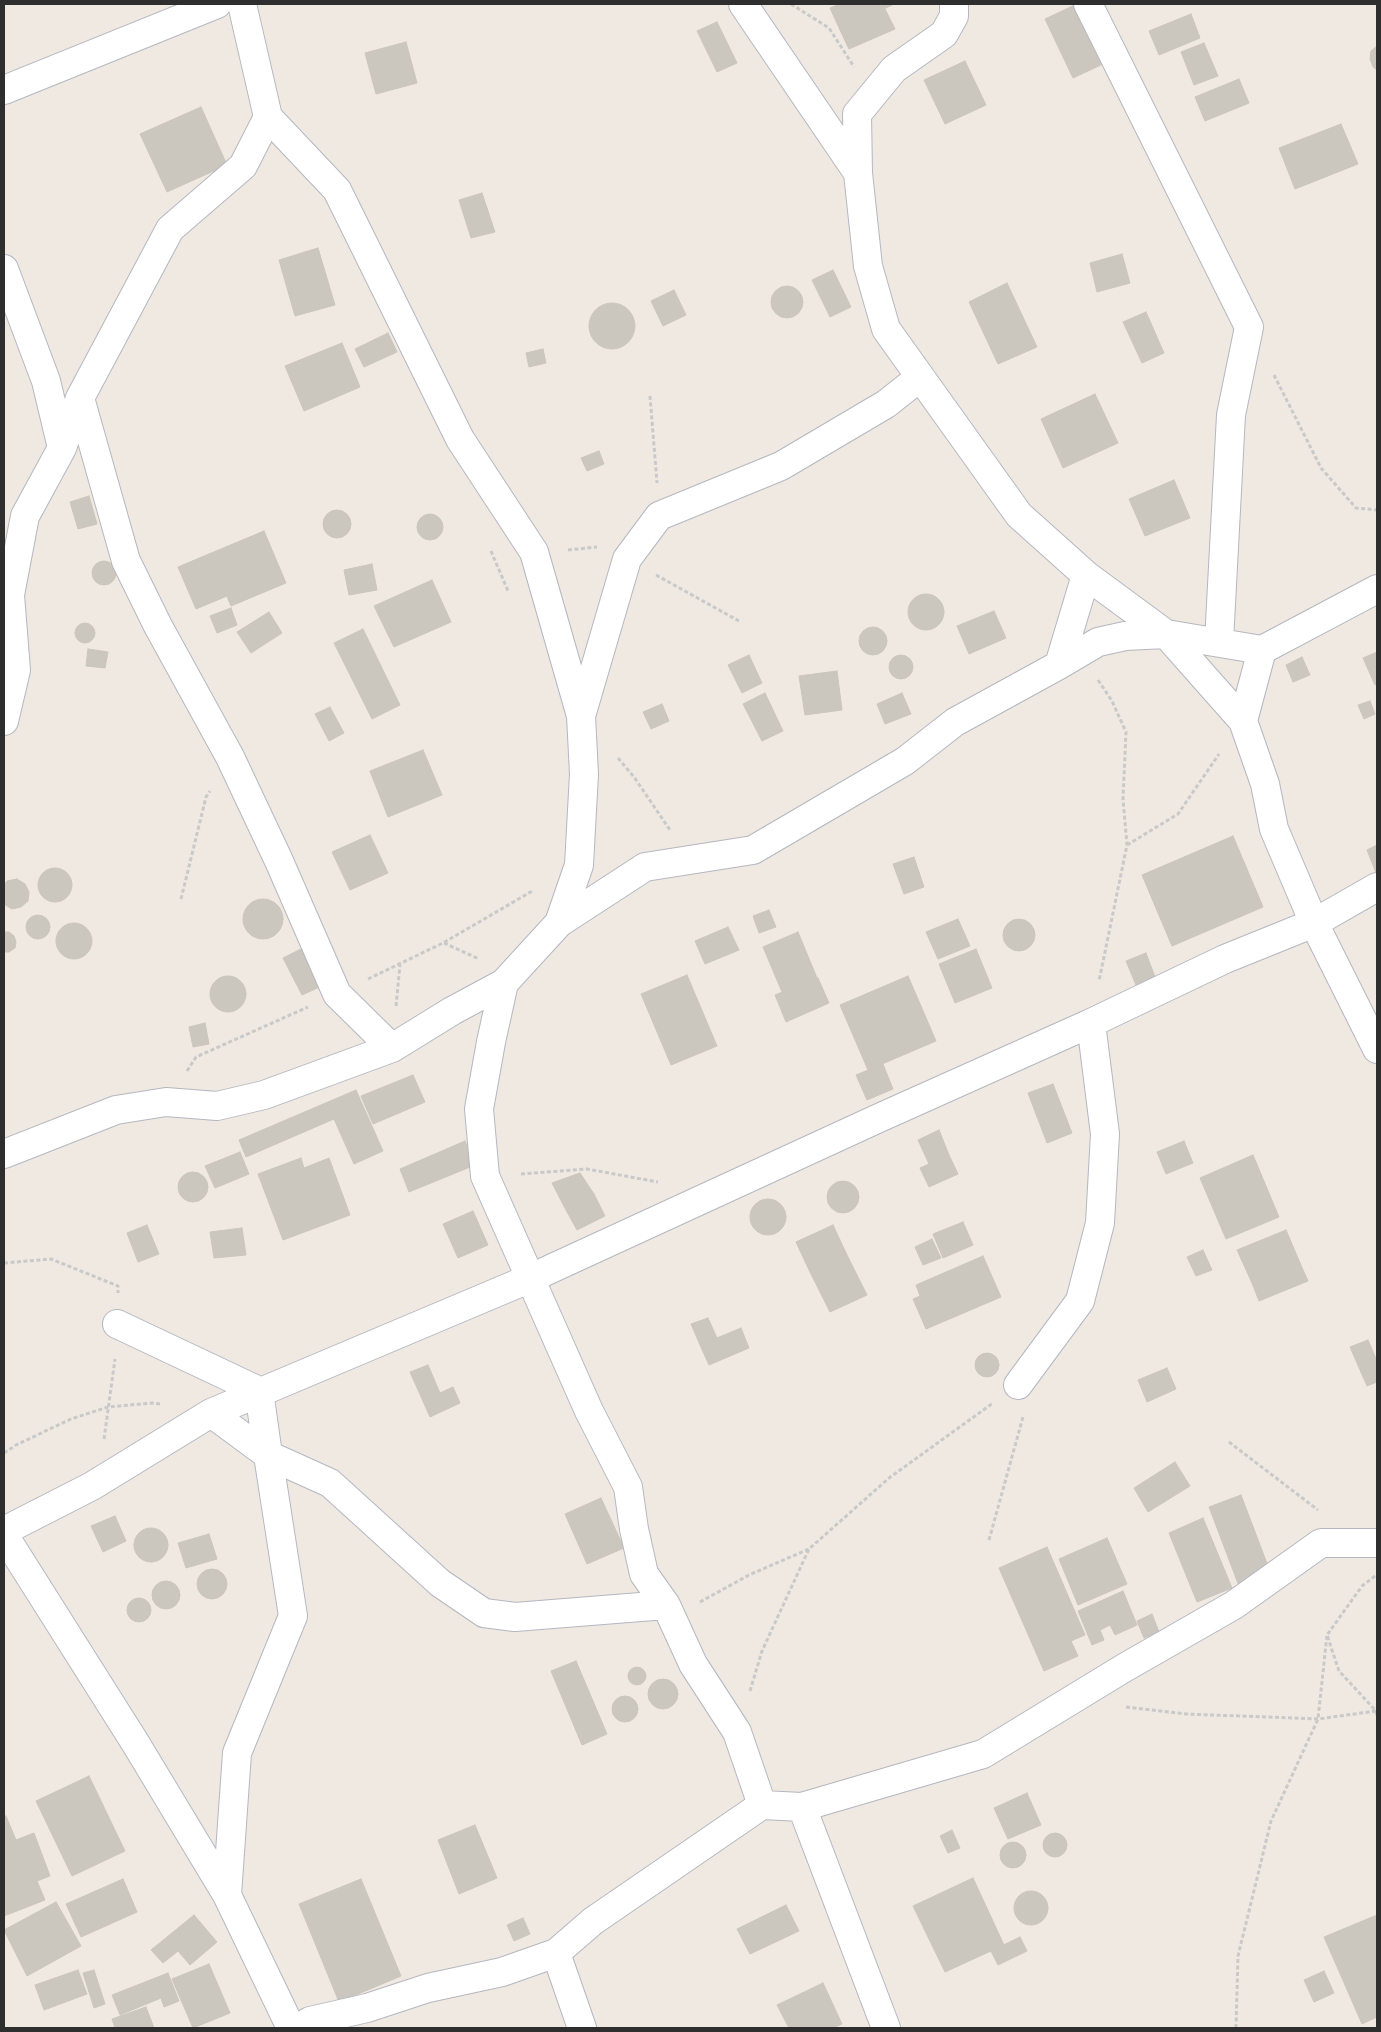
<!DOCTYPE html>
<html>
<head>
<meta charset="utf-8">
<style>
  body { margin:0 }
  #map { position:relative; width:1381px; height:2032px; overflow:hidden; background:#efe9e1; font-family:"DejaVu Sans",sans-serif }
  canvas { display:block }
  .frame { position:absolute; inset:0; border:5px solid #2e2e2e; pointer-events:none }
</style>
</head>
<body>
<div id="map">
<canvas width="1381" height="2032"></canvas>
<div class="frame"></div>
</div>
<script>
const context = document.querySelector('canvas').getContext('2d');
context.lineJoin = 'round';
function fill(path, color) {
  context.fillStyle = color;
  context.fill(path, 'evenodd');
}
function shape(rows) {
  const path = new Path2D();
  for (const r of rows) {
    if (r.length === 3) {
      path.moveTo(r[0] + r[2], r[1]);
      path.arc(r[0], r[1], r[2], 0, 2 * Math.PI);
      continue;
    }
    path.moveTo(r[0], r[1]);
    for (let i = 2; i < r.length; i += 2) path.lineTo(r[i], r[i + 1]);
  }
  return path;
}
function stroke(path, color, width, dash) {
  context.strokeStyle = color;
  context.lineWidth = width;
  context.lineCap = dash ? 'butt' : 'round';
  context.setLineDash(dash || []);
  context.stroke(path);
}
const building = shape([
  [840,4,894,4,840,30,830,8,840,4],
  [1077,4,1105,63,1073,78,1045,19,1077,4],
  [885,9,895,29,849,49,840,30,885,9],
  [1191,14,1200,38,1159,55,1149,31,1191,14],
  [717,22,737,63,717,72,697,31,717,22],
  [406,42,417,83,376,94,365,53,406,42],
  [1204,43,1218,76,1194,85,1181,52,1204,43],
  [1377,46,1377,70,1373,67,1370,59,1371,51,1377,46],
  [965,61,986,105,945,124,924,80,965,61],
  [1239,79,1249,103,1205,121,1195,97,1239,79],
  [201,107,227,165,167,192,140,134,201,107],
  [1341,124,1358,164,1295,189,1279,148,1341,124],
  [482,193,495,232,471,238,459,200,482,193],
  [318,248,335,305,295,316,279,260,318,248],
  [1122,254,1130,283,1097,292,1090,263,1122,254],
  [833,270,851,307,830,317,812,280,833,270],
  [1007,283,1037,347,998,364,969,302,1007,283],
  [787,302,16],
  [674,290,686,315,663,326,651,301,674,290],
  [612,326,23],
  [1146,312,1164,353,1142,363,1123,322,1146,312],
  [388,333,397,352,364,367,355,349,388,333],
  [342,343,360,387,304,411,285,366,342,343],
  [543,349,546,363,529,367,526,353,543,349],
  [1095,394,1118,443,1063,468,1041,419,1095,394],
  [599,451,604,464,587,471,581,458,599,451],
  [1174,480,1190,518,1145,536,1129,499,1174,480],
  [89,496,97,524,78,529,70,502,89,496],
  [337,524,14],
  [430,527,13],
  [264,531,286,583,231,606,209,554,264,531],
  [209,554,227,596,196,609,178,567,209,554],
  [104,573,12],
  [372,564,377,590,349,595,344,570,372,564],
  [432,580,451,622,394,647,374,606,432,580],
  [926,612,18],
  [231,608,237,625,217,633,210,616,231,608],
  [994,611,1006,638,969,654,957,626,994,611],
  [269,612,282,633,251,653,237,632,269,612],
  [85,633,10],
  [873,641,14],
  [363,629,400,705,372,719,334,643,363,629],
  [88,649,108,652,105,668,86,666,88,649],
  [1377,652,1377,684,1375,685,1363,658,1377,652],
  [749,655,762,683,742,693,728,665,749,655],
  [901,667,12],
  [1302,657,1310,675,1293,682,1286,665,1302,657],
  [837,671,842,710,805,715,799,676,837,671],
  [765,693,783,731,762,741,743,704,765,693],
  [902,693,911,714,885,724,877,704,902,693],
  [1370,701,1375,714,1364,719,1358,705,1370,701],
  [662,704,669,721,651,729,643,712,662,704],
  [330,707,344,733,329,741,315,714,330,707],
  [423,750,442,795,388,817,370,771,423,750],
  [370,835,388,873,350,890,332,852,370,835],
  [1233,836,1263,907,1172,946,1142,875,1233,836],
  [1377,845,1377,872,1376,873,1367,850,1377,845],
  [914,857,924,887,904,894,893,864,914,857],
  [55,885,17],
  [17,879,25,884,29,892,28,901,21,907,12,909,4,904,4,885,7,881,17,879],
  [263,919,20],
  [769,910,776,927,759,933,753,916,769,910],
  [38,927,12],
  [1019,935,16],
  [958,919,970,946,938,959,926,932,958,919],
  [74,941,18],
  [728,927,739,950,705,964,695,941,728,927],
  [4,932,9,932,14,936,16,942,15,948,9,952,4,952,4,932],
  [798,932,817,978,782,992,763,947,798,932],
  [305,947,324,985,302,995,283,958,305,947],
  [976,949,992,988,955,1003,939,964,976,949],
  [1146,953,1155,977,1136,985,1126,961,1146,953],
  [687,975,717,1046,671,1065,641,994,687,975],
  [228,994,18],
  [908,976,936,1041,868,1070,840,1005,908,976],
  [818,978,829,1003,786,1022,775,995,818,978],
  [205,1023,209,1044,193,1047,189,1027,205,1023],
  [883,1064,893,1089,867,1100,856,1075,883,1064],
  [413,1075,425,1102,373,1124,361,1096,413,1075],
  [1053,1084,1072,1133,1047,1143,1028,1093,1053,1084],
  [356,1090,383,1151,354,1164,334,1119,246,1157,239,1140,356,1090],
  [939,1130,949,1155,929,1164,918,1140,939,1130],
  [465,1141,475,1165,409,1192,400,1169,465,1141],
  [1184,1141,1193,1163,1166,1174,1157,1152,1184,1141],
  [240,1152,249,1174,215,1188,205,1166,240,1152],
  [949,1155,958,1174,929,1187,920,1168,949,1155],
  [1253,1155,1279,1217,1226,1239,1200,1178,1253,1155],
  [301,1158,304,1168,329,1158,350,1215,283,1240,258,1174,301,1158],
  [193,1187,15],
  [580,1173,594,1194,566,1210,552,1183,580,1173],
  [843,1197,16],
  [594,1194,605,1216,577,1230,566,1210,594,1194],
  [768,1217,18],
  [473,1211,488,1245,458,1258,443,1224,473,1211],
  [963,1222,973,1245,943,1258,933,1234,963,1222],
  [147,1225,159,1254,138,1262,127,1233,147,1225],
  [833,1225,846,1253,809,1270,796,1242,833,1225],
  [242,1228,246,1255,214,1258,210,1232,242,1228],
  [1286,1230,1300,1263,1252,1283,1237,1250,1286,1230],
  [932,1239,941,1258,923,1265,915,1247,932,1239],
  [1203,1250,1212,1270,1196,1276,1187,1257,1203,1250],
  [846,1253,867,1295,830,1312,809,1270,846,1253],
  [983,1256,1001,1297,926,1329,913,1299,920,1296,916,1285,983,1256],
  [1300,1263,1308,1281,1259,1301,1252,1283,1300,1263],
  [708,1318,717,1338,700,1345,691,1324,708,1318],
  [741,1328,749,1348,709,1365,700,1345,741,1328],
  [1368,1340,1377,1361,1377,1382,1367,1386,1350,1347,1368,1340],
  [987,1365,12],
  [428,1365,440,1393,453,1387,460,1403,430,1417,410,1372,428,1365],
  [1167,1368,1176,1389,1147,1402,1138,1380,1167,1368],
  [1175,1462,1190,1486,1148,1512,1134,1488,1175,1462],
  [1241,1495,1271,1574,1239,1586,1209,1507,1241,1495],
  [601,1498,624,1548,587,1564,565,1514,601,1498],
  [115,1516,126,1541,103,1552,91,1526,115,1516],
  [1203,1518,1232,1588,1197,1602,1169,1533,1203,1518],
  [151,1545,17],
  [209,1534,217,1559,186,1568,178,1543,209,1534],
  [1107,1538,1127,1584,1078,1605,1059,1559,1107,1538],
  [1047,1547,1085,1635,1071,1641,1078,1656,1044,1671,999,1568,1047,1547],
  [212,1584,15],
  [166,1595,14],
  [1123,1591,1137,1625,1115,1635,1110,1625,1100,1630,1104,1640,1092,1645,1078,1611,1123,1591],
  [139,1610,12],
  [1152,1614,1159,1632,1144,1638,1137,1621,1152,1614],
  [576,1661,607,1734,582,1745,551,1671,576,1661],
  [637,1676,9],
  [663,1694,15],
  [625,1709,13],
  [89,1776,125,1851,72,1876,36,1801,89,1776],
  [1027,1793,1041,1825,1008,1839,994,1808,1027,1793],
  [6,1816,16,1840,34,1833,50,1876,37,1881,45,1900,4,1916,4,1817,6,1816],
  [475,1825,497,1878,459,1894,438,1840,475,1825],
  [952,1830,960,1848,948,1853,940,1836,952,1830],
  [1055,1845,12],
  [1013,1855,13],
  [973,1878,1004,1945,945,1972,913,1906,973,1878],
  [123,1879,137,1912,81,1937,66,1904,123,1879],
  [361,1879,401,1976,339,2002,299,1904,361,1879],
  [1031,1908,17],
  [56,1902,81,1946,27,1976,4,1930,56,1902],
  [786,1905,799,1931,750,1954,737,1929,786,1905],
  [194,1915,217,1942,190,1965,178,1951,163,1963,151,1950,194,1915],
  [1377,1915,1377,2017,1362,2024,1324,1937,1377,1915],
  [523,1918,530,1934,514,1941,507,1925,523,1918],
  [1020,1937,1027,1951,998,1965,991,1951,1020,1937],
  [209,1964,230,2013,193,2028,172,1979,209,1964],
  [78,1970,87,1994,44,2010,35,1985,78,1970],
  [94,1970,105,2004,94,2008,83,1973,94,1970],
  [1324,1971,1334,1993,1314,2002,1304,1980,1324,1971],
  [168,1973,179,2001,164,2007,161,1998,120,2015,112,1995,168,1973],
  [823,1983,842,2024,833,2028,789,2028,777,2005,823,1983],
  [146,2007,154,2028,115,2028,112,2019,146,2007]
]);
fill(building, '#cbc7bf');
stroke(building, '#cbc5ba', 1);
const minor = shape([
  [743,4,858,173],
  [954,4,954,16,944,34,894,69,857,114,858,173,868,266,886,329,1019,515,1086,575,1166,634,1243,721,1265,784,1274,829,1314,923,1377,1049],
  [1088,4,1249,327,1231,415,1219,642],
  [4,90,217,4],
  [268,117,337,190,460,439,534,552,581,716],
  [4,269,46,381,62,448,25,516,10,595,16,670,4,721],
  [80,398,126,561,158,626,230,757,279,861,337,994,392,1048],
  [62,448,80,398,170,229,243,166,268,117,242,4],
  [1059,665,1098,642,1125,636,1166,634,1262,650],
  [1243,721,1262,650,1377,589],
  [559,923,579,865,584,774,581,716,627,559,659,516,781,466,886,404,919,378],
  [4,1154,116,1110,166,1102,217,1106,264,1095,392,1048,452,1011,504,983],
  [117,1324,259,1391,268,1455,330,1483,440,1583,484,1613,515,1617,666,1605,693,1664,737,1732,762,1805],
  [1018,1385,1080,1301,1100,1223,1105,1134,1091,1023,1225,959,1314,923,1377,887],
  [211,1413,268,1455,293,1616,237,1753,227,1895],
  [4,1531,92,1486,211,1413,531,1278,879,1118,1091,1023],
  [4,1535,136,1744,227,1895,291,2028],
  [666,1605,644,1574,634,1529,628,1487,589,1411,485,1176,479,1109,491,1042,504,983,559,923,645,867,753,850,905,761,955,722,1059,665,1086,575],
  [802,1807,886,2028],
  [556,1953,582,2028],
  [298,2028,310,2021,367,2008,428,1988,502,1972,556,1953,593,1921,762,1805,802,1807,983,1754,1124,1668,1234,1605,1321,1543,1377,1543]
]);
stroke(minor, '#b4b7c1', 30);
stroke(shape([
  [791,4,829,28,854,67],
  [1274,375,1321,468,1356,508,1377,510],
  [650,396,657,483],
  [568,550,597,547],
  [491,551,508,591],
  [656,575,739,621],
  [1098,680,1112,701,1126,732,1123,799,1127,845,1099,981],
  [618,758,634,777,670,830],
  [1127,845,1178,814,1219,754],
  [181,899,206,797,210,791],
  [444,943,479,959],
  [368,979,443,943,534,890],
  [396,1006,400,965],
  [187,1071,196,1057,308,1007],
  [521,1174,587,1169,658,1182],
  [4,1263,51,1259,118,1286,118,1293],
  [104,1439,115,1359],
  [1229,1442,1318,1510],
  [4,1453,16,1445,71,1419,108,1407,152,1403,160,1404],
  [989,1540,1023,1417],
  [1375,1576,1362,1586,1327,1635,1339,1671,1376,1711,1377,1716],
  [700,1602,749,1575,809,1549],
  [750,1691,762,1651,809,1549,889,1478,993,1403],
  [1126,1707,1187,1714,1318,1719,1376,1711],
  [1236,2028,1238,1956,1271,1821,1318,1719,1327,1635]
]), '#c9c9c9', 3, [4, 2.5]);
stroke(minor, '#fff', 28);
</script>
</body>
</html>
